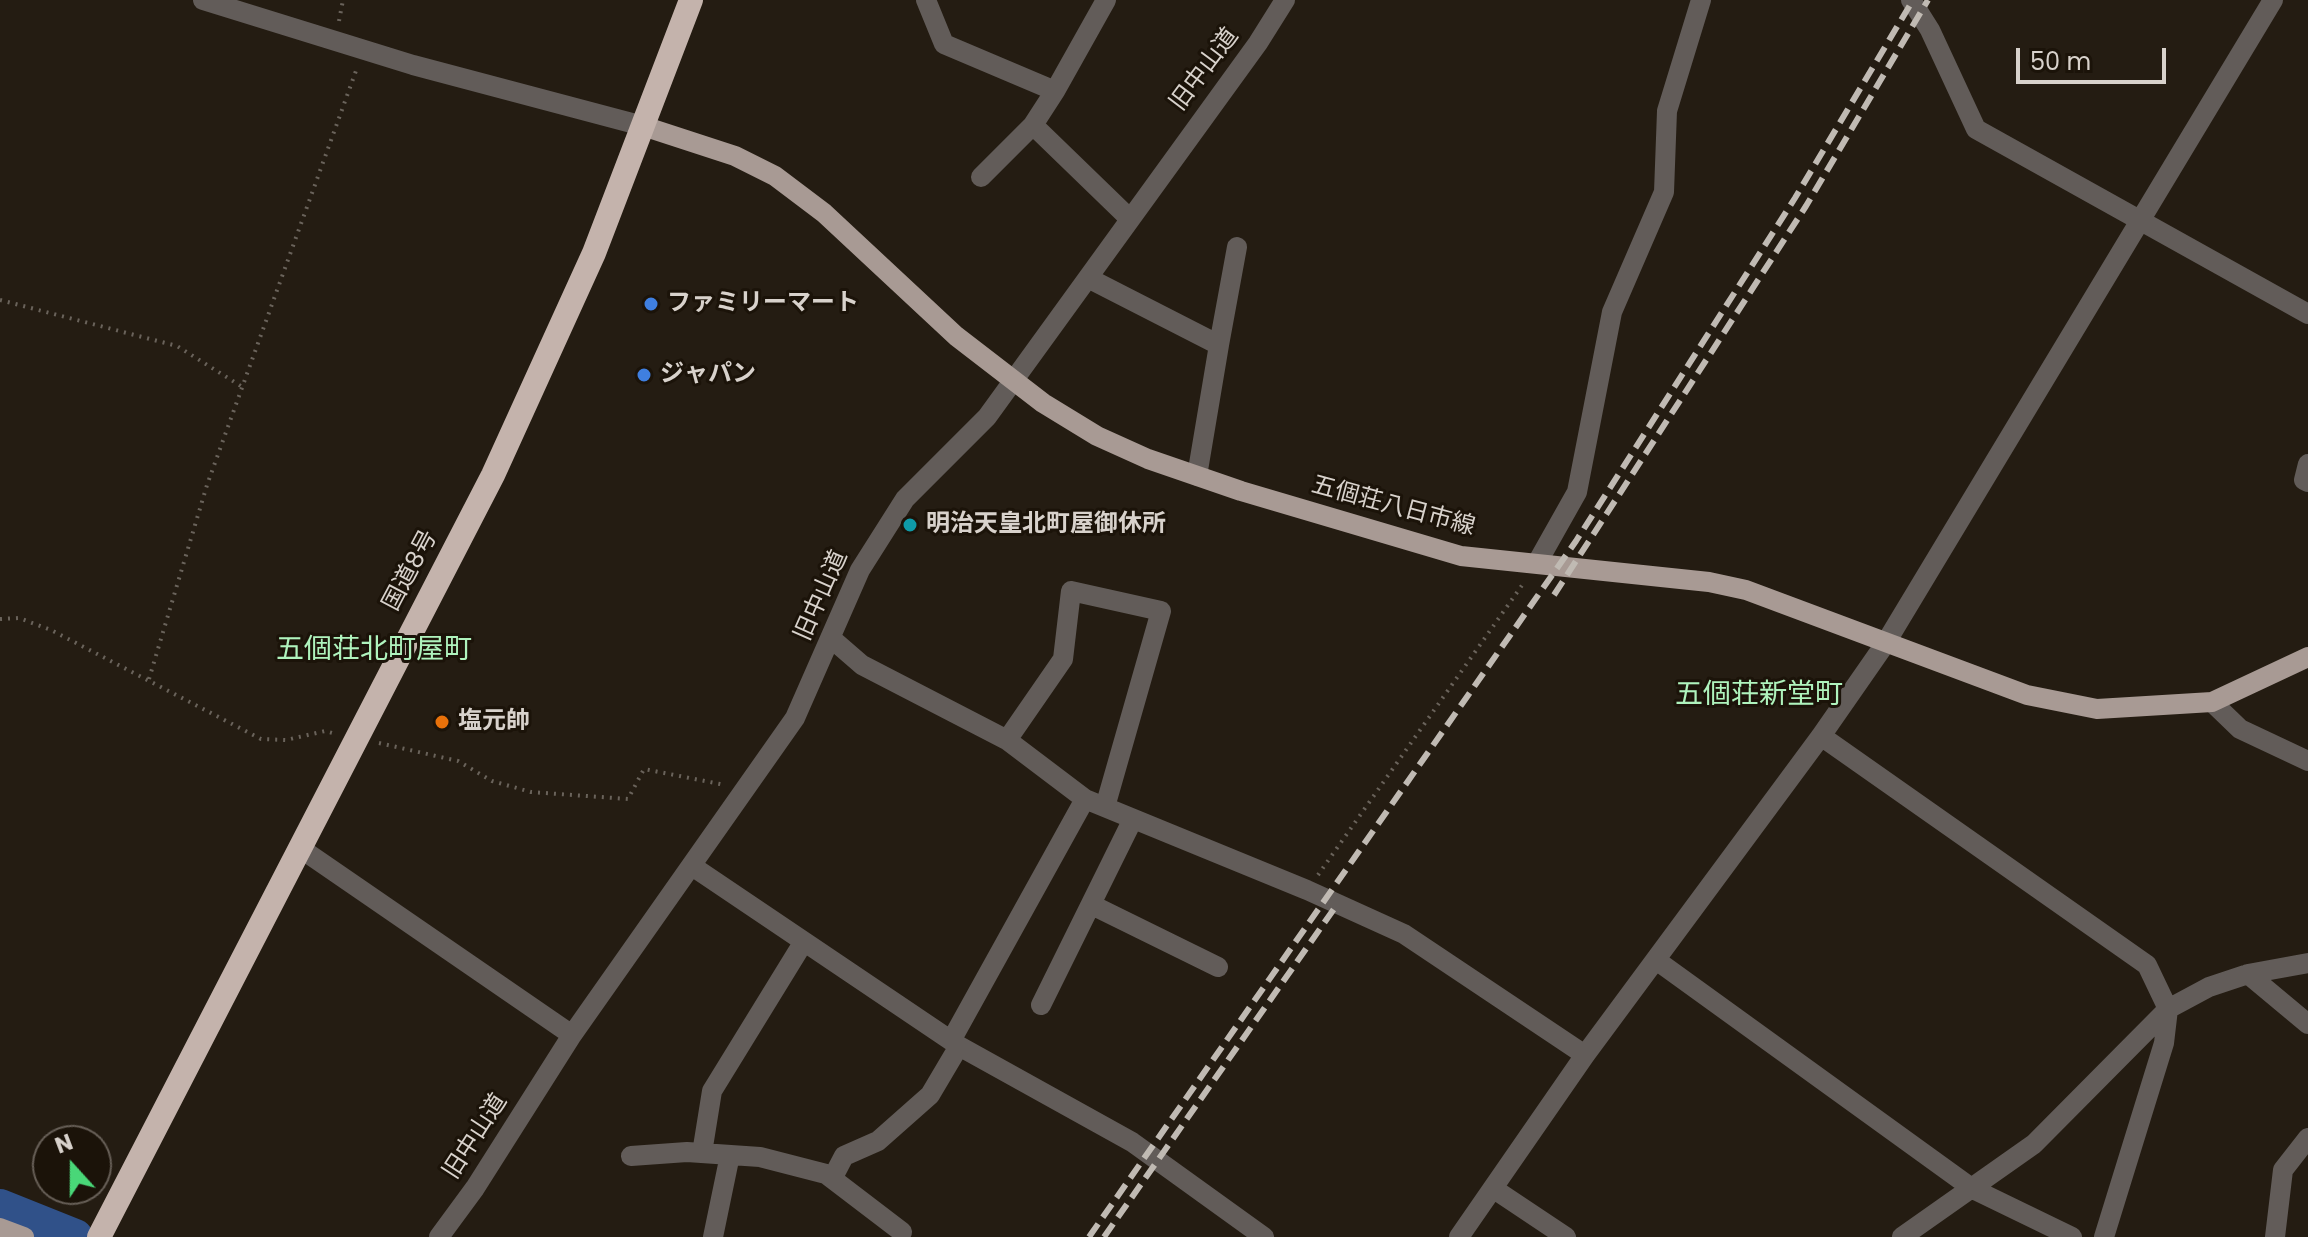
<!DOCTYPE html>
<html>
<head>
<meta charset="utf-8">
<style>
  body { margin:0 }
  #map { position:relative; width:2308px; height:1237px; overflow:hidden; background:#241c12; font-family:Poppins,sans-serif }
  canvas { display:block }
  .north { position:absolute; left:32px; top:1125px; width:80px; height:80px; box-sizing:border-box; background:#1b1309; border:2px solid #675f57; border-radius:50%; rotate:339deg; font-size:22px; font-weight:700; line-height:32px; text-align:center; color:#d8d2cc }
  .north::after { content:''; display:block; margin:auto; width:28px; height:36px; background:#49d778; clip-path:polygon(50% 0,100% 100%,50% 72%,0 100%) }
  .scale { position:absolute; left:2016px; top:48px; width:150px; height:36px; box-sizing:border-box; border:4px solid #d8d2cc; border-top:0; padding-left:10px; font-size:24px; line-height:28px; white-space:nowrap; color:#d8d2cc; -webkit-text-stroke:6px #1b1309; paint-order:stroke }
</style>
</head>
<body>
<div id="map">
<canvas width="2308" height="1237"></canvas>
<div class="north">N</div>
<div class="scale">50 m</div>
</div>
<script>
const context = document.querySelector('canvas').getContext('2d');
context.lineJoin = 'round';
function shape(rows) {
  const path = new Path2D();
  for (const r of rows) {
    path.moveTo(r[0], r[1]);
    for (let i = 2; i < r.length; i += 2) path.lineTo(r[i], r[i + 1]);
  }
  return path;
}
function stroke(path, color, width, dash) {
  context.strokeStyle = color;
  context.lineWidth = width;
  context.lineCap = dash ? 'butt' : 'round';
  context.setLineDash(dash || []);
  context.stroke(path);
}
function drawText(font, color, halo, rows, align = 'center') {
  context.font = font + ' Poppins,"Noto Sans JP",sans-serif';
  context.lineWidth = 6;
  context.setLineDash([]);
  context.textBaseline = 'middle';
  context.strokeStyle = halo;
  context.fillStyle = color;
  for (const [text, x, y, turn = 0] of rows) {
    context.save();
    context.translate(x, y);
    context.rotate((+turn || 0) * Math.PI / 180);
    context.textAlign = isNaN(turn) ? turn : align;
    if (halo) context.strokeText(text, 0, 0);
    context.fillText(text, 0, 0);
    context.restore();
  }
}
stroke(shape([
  [0,1207,75,1237]
]), '#305189', 36);
stroke(shape([
  [339,21,343,0],
  [0,300,177,346,244,388],
  [0,619,19,618,51,630,261,739,286,740,325,731,336,734],
  [149,679,207,485,357,68],
  [379,743,458,761,492,781,531,792,628,799,644,769,725,785],
  [1318,875,1525,581]
]), '#6a635b', 4, [2, 6]);
stroke(shape([
  [203,0,413,65,643,126],
  [926,0,944,44,1055,91,1106,0],
  [1911,0,1930,30,1976,129,2308,314],
  [1033,125,1129,218],
  [981,177,1033,125,1055,91],
  [1088,278,1219,345,1237,247],
  [2308,464,2304,480,2308,482],
  [1197,476,1219,345],
  [1537,563,1577,492,1612,312,1664,192,1667,111,1701,0],
  [832,639,862,665,1007,740,1085,799,1307,890,1404,934,1585,1055],
  [2212,702,2240,729,2308,761],
  [1821,736,2147,965,2168,1009,2164,1043,2104,1237],
  [1007,740,1063,659,1071,591,1161,611,1105,807],
  [300,848,572,1035],
  [692,866,959,1046,1132,1142,1264,1237],
  [1092,905,1218,967],
  [1656,960,1973,1189,2072,1237],
  [2248,974,2308,1024],
  [1041,1005,1132,821],
  [952,1039,1085,799],
  [702,1153,712,1091,803,943],
  [631,1156,687,1152,760,1157,826,1174,902,1232],
  [832,1179,844,1156,878,1141,930,1095,959,1046],
  [1494,1189,1566,1237],
  [439,1237,475,1188,572,1035,795,718,860,570,905,499,987,417,1258,43,1285,0],
  [713,1237,730,1155],
  [1459,1237,1585,1055,1821,736,1885,644,2273,0],
  [1902,1237,2034,1144,2168,1009,2209,987,2248,974,2308,963],
  [2275,1237,2283,1170,2308,1138]
]), '#625c59', 20);
stroke(shape([
  [643,126,735,156,775,176,824,213,956,336,1043,403,1097,436,1148,459,1241,491,1461,556,1709,582,1746,590,2027,695,2097,709,2212,702,2308,657],
  [0,1228,24,1237]
]), '#a89a94', 20);
stroke(shape([
  [99,1237,493,475,594,253,691,0]
]), '#c4b3ac', 24);
stroke(shape([
  [1554,595,1806,206,1928,0],
  [1089,1237,1576,541,1795,198,1913,0],
  [1104,1237,1336,906]
]), '#c0bab3', 6, [16, 8]);
for (const [x, y, r, color] of [
  [651,304,8,"#3f7fe0"],
  [644,375,8,"#3f7fe0"],
  [910,525,8,"#0f9aa8"],
  [442,722,8,"#e8710a"]
]) {
  const dot = new Path2D();
  dot.arc(x, y, r, 0, 2 * Math.PI);
  context.fillStyle = color;
  context.fill(dot);
  stroke(dot, '#1b1309', 3);
}
drawText('24px', '#d8d2cc', '#1b1309', [
  ["旧中山道",1205,70,-53],
  ["五個荘八日市線",1393,507,15],
  ["国道8号",411,571,-62],
  ["旧中山道",822,596,-66],
  ["旧中山道",476,1137,-57]
]);
drawText('bold 24px', '#d8d2cc', '#1b1309', [
  ["ファミリーマート",667,304],
  ["ジャパン",660,375],
  ["明治天皇北町屋御休所",926,525],
  ["塩元帥",458,722]
], 'left');
drawText('28px', '#aff3bd', '#1b1309', [
  ["五個荘北町屋町",374,651],
  ["五個荘新堂町",1759,696]
]);
</script>
</body>
</html>
